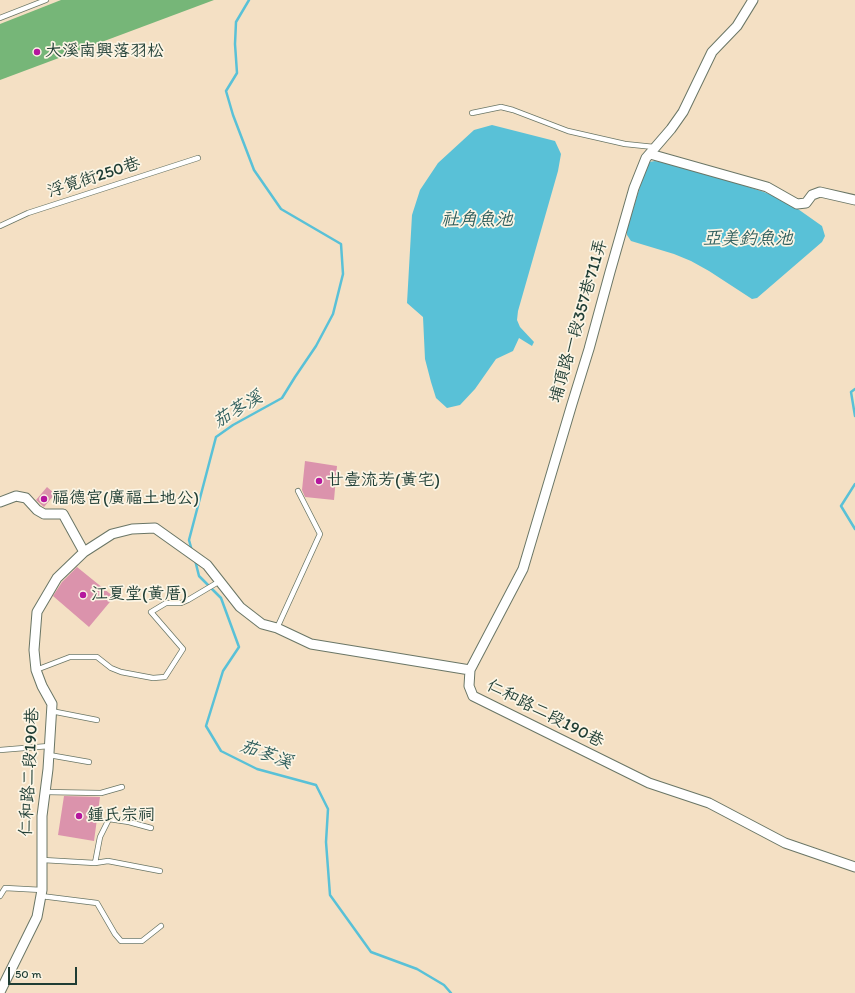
<!DOCTYPE html>
<html>
<head>
<meta charset="utf-8">
<style>
  body { margin:0 }
  #map { position:relative; width:855px; height:993px; overflow:hidden; background:#f4e0c4; font-family:Itim,sans-serif }
  canvas { display:block }
  .scale { position:absolute; left:8px; top:967px; width:69px; height:18px; box-sizing:border-box; border:2px solid #1f3d34; border-top:0; padding-left:5px; font-size:12px; line-height:14px; white-space:nowrap; color:#1f3d34; -webkit-text-stroke:3px #fcf5e5; paint-order:stroke }
</style>
</head>
<body>
<div id="map">
<canvas width="855" height="993"></canvas>
<div class="scale">50 m</div>
</div>
<script>
const context = document.querySelector('canvas').getContext('2d');
context.lineJoin = 'round';
function fill(path, color) {
  context.fillStyle = color;
  context.fill(path, 'evenodd');
}
function shape(rows) {
  const path = new Path2D();
  for (const r of rows) {
    path.moveTo(r[0], r[1]);
    for (let i = 2; i < r.length; i += 2) path.lineTo(r[i], r[i + 1]);
  }
  return path;
}
function stroke(path, color, width, dash) {
  context.strokeStyle = color;
  context.lineWidth = width;
  context.lineCap = dash ? 'butt' : 'round';
  context.setLineDash(dash || []);
  context.stroke(path);
}
function drawText(font, color, halo, rows, align = 'center') {
  context.font = font + ' Itim,"LXGW WenKai TC",sans-serif';
  context.lineWidth = 3.5;
  context.setLineDash([]);
  context.textBaseline = 'middle';
  context.strokeStyle = halo;
  context.fillStyle = color;
  for (const [text, x, y, turn = 0] of rows) {
    context.save();
    context.translate(x, y);
    context.rotate((+turn || 0) * Math.PI / 180);
    context.textAlign = isNaN(turn) ? turn : align;
    if (halo) context.strokeText(text, 0, 0);
    context.fillText(text, 0, 0);
    context.restore();
  }
}
fill(shape([
  [61,0,214,0,0,80,0,24]
]), '#76b678');
fill(shape([
  [492,125,555,141,561,154,558,171,518,311,517,320,520,327,534,342,532,346,519,338,513,351,496,359,475,389,460,405,447,408,436,398,431,382,425,359,423,317,407,303,412,215,420,190,438,163,474,130],
  [655,161,687,167,764,192,788,202,822,226,825,236,822,242,757,298,752,299,709,271,691,261,674,254,631,241,627,235,627,229,646,167,649,162]
]), '#59c1d7');
stroke(shape([
  [855,389,851,392,855,416],
  [855,484,841,506,855,529],
  [192,551,189,540,216,437,233,425,282,398,295,377,316,346,333,314,343,274,341,244,281,209,254,170,233,115,226,91,237,73,235,44,236,22,249,0],
  [195,560,199,576,221,598,239,647,223,671,206,726,221,751,257,769,316,785,328,809,326,842,330,895,371,952,417,969,444,985,451,993]
]), '#59c1d7', 2.5);
fill(shape([
  [305,461,337,466,334,500,305,497,302,490],
  [47,487,55,494,44,507,36,500],
  [77,567,114,597,89,627,53,596,62,582],
  [64,796,100,797,94,841,58,835]
]), '#db93ac');
const service = shape([
  [0,18,46,0],
  [472,113,501,107,513,110,568,131,625,144,654,147],
  [0,226,28,213,198,158],
  [277,628,320,534,298,491],
  [36,670,70,657,97,657,111,668,121,672,153,678,165,677,183,649,151,612,166,603,181,603,188,600,220,581],
  [51,711,97,720],
  [0,750,49,746],
  [49,755,89,762],
  [45,792,101,793,122,787],
  [43,860,95,863,108,861,160,871],
  [95,863,100,837,109,819,129,822,151,828],
  [0,896,5,888,42,890],
  [41,896,97,903,115,934,121,941,142,941,161,926]
]);
const minor = shape([
  [753,0,737,26,712,52,683,112,671,129,646,158,634,188,610,272,589,349,572,404,523,569,470,670,469,686,473,696,649,783,709,803,785,843,855,867],
  [650,154,767,187,797,204,806,203,812,195,820,192,855,200],
  [0,502,16,496,26,498,37,510,44,514,63,514,84,552],
  [0,992,37,917,42,890,42,816,48,769,52,704,42,686,36,670,34,650,37,612,57,578,84,552,112,534,132,529,155,528,207,565,240,607,262,624,277,628,311,644,470,670]
]);
stroke(service, '#6a7666', 6);
stroke(minor, '#6a7666', 11);
stroke(service, '#fff', 4.5);
stroke(minor, '#fff', 9);
for (const [x, y, r, color] of [
  [37,52,4,"#b5179e"],
  [319,481,4,"#b5179e"],
  [44,499,4,"#b5179e"],
  [83,595,4,"#b5179e"],
  [79,816,4,"#b5179e"]
]) {
  const dot = new Path2D();
  dot.arc(x, y, r, 0, 2 * Math.PI);
  context.fillStyle = color;
  context.fill(dot);
  stroke(dot, '#fcf5e5', 1.5);
}
drawText('17px', '#1f3d34', '#fcf5e5', [
  ["大溪南興落羽松",45,52],
  ["廿壹流芳(黃宅)",327,481],
  ["福德宮(廣福土地公)",52,499],
  ["江夏堂(黃厝)",91,595],
  ["鍾氏宗祠",87,816]
], 'left');
drawText('17px', '#1f3d34', '#fcf5e5', [
  ["浮筧街250巷",94,178,-18],
  ["埔頂路一段357巷711弄",579,321,-74],
  ["仁和路二段190巷",545,714,27],
  ["仁和路二段190巷",30,772,-87]
]);
drawText('italic 18px', '#2e5e5d', '#fcf5e5', [
  ["社角魚池",477,220],
  ["亞美釣魚池",748,239],
  ["茄苳溪",238,410,-31],
  ["茄苳溪",266,755,20]
]);
</script>
</body>
</html>
